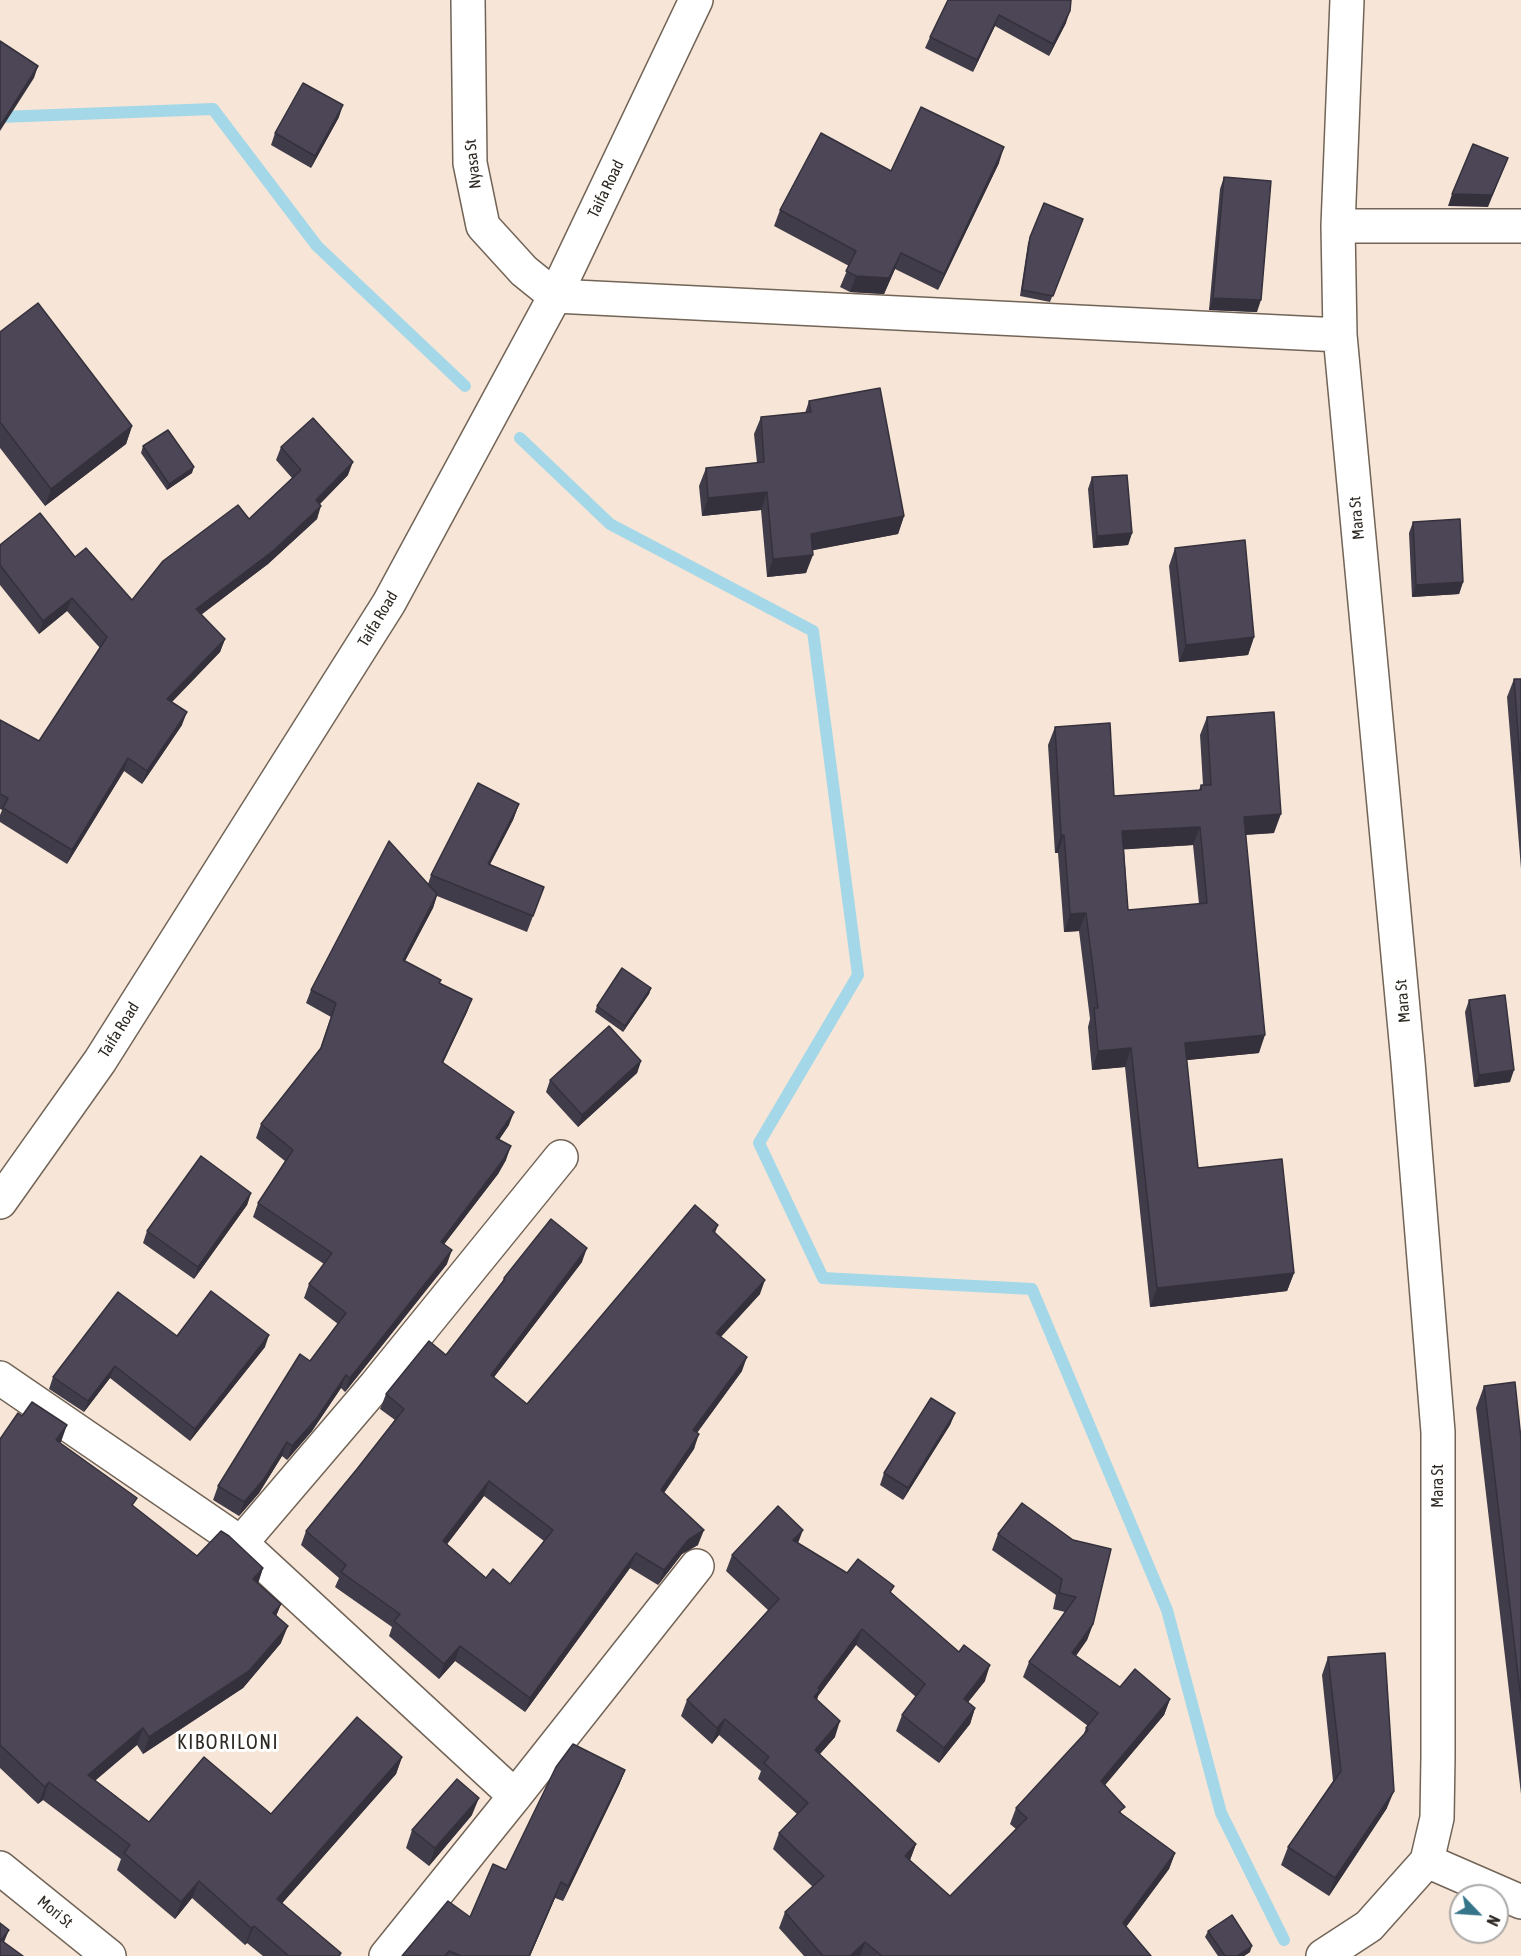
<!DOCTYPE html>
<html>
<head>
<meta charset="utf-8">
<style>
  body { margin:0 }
  #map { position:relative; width:1521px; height:1956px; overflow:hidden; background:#f7e6d7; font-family:"Asap Condensed",sans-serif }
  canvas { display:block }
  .north { position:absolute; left:1449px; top:1884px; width:60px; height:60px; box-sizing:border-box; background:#fff; border:2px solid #aca9a7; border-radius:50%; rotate:115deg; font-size:16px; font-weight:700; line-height:24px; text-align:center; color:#2f2923 }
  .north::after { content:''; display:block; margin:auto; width:21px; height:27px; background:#36748a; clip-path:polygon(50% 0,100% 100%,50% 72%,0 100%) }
</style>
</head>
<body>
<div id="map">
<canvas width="1521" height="1956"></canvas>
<div class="north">N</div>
</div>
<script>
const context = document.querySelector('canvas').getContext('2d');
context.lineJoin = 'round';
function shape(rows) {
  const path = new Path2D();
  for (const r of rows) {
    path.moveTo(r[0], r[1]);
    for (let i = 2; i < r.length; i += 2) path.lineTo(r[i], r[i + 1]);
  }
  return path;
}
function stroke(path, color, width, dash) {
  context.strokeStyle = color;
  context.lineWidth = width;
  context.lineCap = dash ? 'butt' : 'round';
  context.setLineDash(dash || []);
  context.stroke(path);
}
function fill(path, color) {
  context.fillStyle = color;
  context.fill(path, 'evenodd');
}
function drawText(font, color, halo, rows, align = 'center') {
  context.font = font + ' "Asap Condensed",sans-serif';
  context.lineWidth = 6;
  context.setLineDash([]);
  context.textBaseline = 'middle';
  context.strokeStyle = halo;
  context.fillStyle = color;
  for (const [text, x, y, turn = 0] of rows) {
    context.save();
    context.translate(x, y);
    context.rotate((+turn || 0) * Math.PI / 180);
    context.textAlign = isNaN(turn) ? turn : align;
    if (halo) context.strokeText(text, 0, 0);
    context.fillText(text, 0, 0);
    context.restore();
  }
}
stroke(shape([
  [0,117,213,109,317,246,465,386],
  [520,438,610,524,813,631,858,975,759,1143,823,1278,1032,1289,1167,1610,1221,1813,1284,1940]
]), '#a4d8e8', 12);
const minor = shape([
  [468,0,470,163,483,226,524,271,555,296,1340,335],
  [1338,226,1521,226],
  [0,1378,241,1543,515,1796],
  [241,1543,375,1386,561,1157],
  [1427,1861,1521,1902],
  [0,1868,109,1956],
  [386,1956,515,1796,697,1566],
  [1323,1956,1369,1926,1427,1861,1437,1818,1438,1757,1438,1432,1408,1062,1340,335,1338,226,1347,0]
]);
const highway = shape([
  [0,1202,100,1061,389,603,555,296,696,0]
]);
stroke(minor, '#726457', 36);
stroke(highway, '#726457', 36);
stroke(minor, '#fff', 33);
stroke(highway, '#fff', 33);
fill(shape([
  [948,0,1066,23,1049,56,995,26,973,72,925,48,930,37],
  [339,117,311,168,271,145,275,133],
  [999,163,938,290,895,269,884,294,850,292,840,287,849,266,774,226,780,210,891,171],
  [1224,177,1257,312,1209,310,1220,189],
  [1044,203,1083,219,1050,302,1020,296,1028,243],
  [0,332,132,426,126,444,45,506,0,448],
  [809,401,904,516,898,534,812,550,806,573,767,577,761,510,702,516,699,486,706,468,757,463,754,434,761,417,805,413],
  [143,446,192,473,167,490,141,453],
  [281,447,348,475,320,504,317,519,268,564,201,615,225,639,220,652,172,702,182,725,142,784,124,771,67,864,0,822,0,815,2,810,0,809,0,720,39,741,100,648,67,611,39,634,0,585,0,545,75,557,132,600,249,519,292,478,276,460],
  [1092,477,1132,533,1128,545,1093,548,1088,489],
  [1413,522,1463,582,1459,594,1412,597,1409,533],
  [1175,548,1254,637,1248,655,1179,662,1169,566],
  [1514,679,1521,679,1521,869,1507,697],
  [1207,717,1274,833,1246,835,1259,1053,1186,1060,1198,1168,1294,1273,1287,1291,1150,1307,1125,1067,1092,1070,1088,1027,1090,1019,1079,931,1064,932,1058,853,1055,853,1048,745,1055,727,1114,796,1199,790,1201,785,1203,785,1200,735],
  [1193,845,1199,904,1128,910,1124,849],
  [519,804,513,820,490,864,544,887,527,932,437,896,433,908,405,961,440,984,472,999,467,1012,443,1063,509,1125,499,1140,506,1160,498,1174,444,1244,447,1264,345,1392,341,1388,312,1431,287,1460,282,1456,259,1493,239,1516,213,1500,218,1486,310,1361,338,1324,304,1298,309,1284,324,1264,253,1217,258,1203,285,1161,256,1138,261,1124,320,1049,331,1017,306,1003,311,990,428,884,431,875],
  [651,988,649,994,623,1032,595,1012,597,1006],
  [1469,1000,1510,1082,1474,1087,1465,1012],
  [641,1061,637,1073,578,1127,546,1092,550,1080],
  [251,1193,247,1205,194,1279,143,1243,147,1231],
  [718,1225,715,1233,760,1294,721,1337,742,1371,697,1433,694,1449,664,1493,698,1545,682,1554,658,1585,630,1568,525,1712,455,1661,439,1679,389,1636,392,1627,335,1587,339,1578,301,1545,306,1531,357,1469,395,1420,380,1409,386,1394,446,1355,502,1282,504,1278,582,1262,494,1377,527,1404],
  [484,1496,544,1541,510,1584,486,1578,447,1544],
  [177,1336,265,1347,190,1441,110,1378,84,1412,49,1389,53,1377],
  [1484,1386,1521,1439,1521,1794,1476,1408],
  [955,1413,950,1425,903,1500,880,1485,884,1473],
  [22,1416,60,1443,134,1507,197,1556,263,1568,258,1584,281,1604,276,1616,281,1643,243,1688,143,1754,137,1745,95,1780,149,1822,271,1814,402,1757,396,1774,282,1903,341,1953,340,1956,263,1956,247,1943,245,1945,192,1898,175,1919,117,1870,121,1859,43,1800,38,1804,0,1768,0,1439],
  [1022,1503,1093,1624,1087,1640,1076,1656,1120,1687,1170,1699,1164,1715,1105,1785,1122,1814,1175,1853,1169,1869,1126,1927,1151,1956,804,1956,779,1928,785,1912,813,1887,773,1849,779,1833,797,1814,758,1779,761,1771,719,1735,712,1744,681,1716,687,1700,768,1610,726,1571,732,1555,798,1543,847,1573,892,1593,985,1681,968,1702,975,1708,970,1724,939,1763,896,1731,902,1715,916,1697,856,1645,818,1696,817,1700,835,1737,820,1754,916,1844,910,1860,950,1896,1016,1829,1010,1824,1016,1808,1083,1736,1086,1728,1088,1726,1023,1677,1029,1662,1065,1612,1053,1609,1056,1595,992,1550,998,1534],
  [1328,1657,1387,1808,1329,1896,1281,1865,1288,1847,1333,1781,1322,1675],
  [625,1770,619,1785,563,1901,555,1898,530,1956,402,1956,470,1917,506,1870],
  [472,1815,429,1866,406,1848,412,1830],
  [1208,1931,1250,1952,1244,1956,1218,1956,1205,1937]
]), '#413c4a');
fill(shape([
  [1070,11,1066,23,1049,56,1053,44],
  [999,15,995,26,973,72,977,60],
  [38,66,34,78,0,131,0,126],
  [343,105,339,117,311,168,315,156],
  [1004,147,999,163,938,290,944,274],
  [1508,158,1488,207,1448,206,1452,194],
  [901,253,895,269,884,294,850,292,856,276],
  [1213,298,1261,300,1257,312,1209,310],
  [132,426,126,444,45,506,51,489],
  [353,462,348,475,311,513,316,500],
  [194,467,192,473,167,490,169,484],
  [767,492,761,510,702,516,708,498],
  [321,506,317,519,268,564,191,622,196,609],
  [904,516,898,534,804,552,811,534],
  [1132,533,1128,545,1093,548,1097,536],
  [813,555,806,573,767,577,773,559],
  [1463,582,1459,594,1412,597,1416,585],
  [72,598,67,611,39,634,43,621],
  [1254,637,1248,655,1179,662,1186,645],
  [225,639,220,652,162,712,167,699],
  [187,712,182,725,142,784,147,771],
  [128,758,124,771,67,864,72,850],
  [519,804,513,820,482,880,488,864],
  [1281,814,1274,833,1238,835,1244,817],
  [1200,827,1193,845,1116,850,1122,831],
  [1061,835,1064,835,1058,853,1055,853],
  [437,894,433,908,398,974,403,960],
  [1086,913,1079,931,1064,932,1070,914],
  [651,988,649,994,623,1032,625,1026],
  [472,999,467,1012,437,1075,442,1062],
  [1265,1035,1259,1053,1178,1061,1185,1043],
  [1131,1048,1125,1067,1092,1070,1098,1051],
  [641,1061,637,1073,578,1127,582,1115],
  [1514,1070,1510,1082,1474,1087,1479,1075],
  [514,1112,509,1125,491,1151,496,1138],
  [511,1146,506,1160,498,1174,436,1255,441,1242],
  [251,1193,247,1205,194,1279,198,1267],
  [587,1248,582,1262,485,1389,491,1375],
  [452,1250,447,1264,345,1392,350,1378],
  [1294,1273,1287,1291,1150,1307,1157,1288],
  [765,1280,760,1294,710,1348,716,1333],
  [269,1335,265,1347,190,1441,195,1429],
  [747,1357,742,1371,688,1445,693,1430],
  [115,1366,110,1378,84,1412,88,1401],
  [346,1375,341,1388,312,1431,287,1460,292,1446],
  [955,1413,950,1425,903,1500,908,1488],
  [67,1425,61,1442,50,1457,56,1440],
  [699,1434,694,1449,656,1504,661,1490],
  [287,1442,282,1456,259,1493,239,1516,244,1502],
  [489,1481,484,1496,438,1556,443,1541],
  [704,1530,698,1545,682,1554,658,1585,664,1570,688,1540],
  [803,1530,797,1546,793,1540],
  [636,1553,630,1568,525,1712,530,1698],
  [263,1568,257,1585,253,1579],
  [281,1604,274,1621,273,1613],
  [1093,1624,1087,1640,1066,1669,1072,1653],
  [288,1626,281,1643,243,1688,143,1754,149,1737],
  [862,1629,856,1645,818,1696,815,1706,808,1713,818,1688],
  [460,1646,455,1661,439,1679,444,1664],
  [990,1665,985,1681,958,1715,964,1699],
  [1170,1699,1164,1715,1095,1797,1101,1781],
  [975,1708,970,1724,939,1763,944,1748],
  [725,1719,719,1735,712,1744,717,1728],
  [840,1721,835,1737,809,1766,815,1750],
  [143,1728,137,1745,82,1792,88,1775],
  [402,1757,396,1774,271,1916,277,1899],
  [625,1770,619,1785,563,1901,568,1886],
  [49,1782,43,1800,38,1804,45,1787],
  [1394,1791,1387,1808,1329,1896,1335,1878],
  [479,1798,472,1815,429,1866,435,1848],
  [916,1844,910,1860,899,1872,905,1856],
  [1175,1853,1169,1869,1117,1939,1123,1923],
  [199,1881,192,1898,175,1919,181,1902],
  [561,1882,555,1898,530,1956,529,1956],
  [254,1926,247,1943,245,1945,251,1928],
  [9,1930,2,1947,1,1940],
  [865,1942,860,1956,850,1956],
  [1252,1946,1250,1952,1244,1956,1237,1956]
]), '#35313c');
const building = shape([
  [948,0,1071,0,1070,11,1053,44,999,15,977,60,930,37,948,0],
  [0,41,38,66,0,126,0,41],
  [303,83,343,105,315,156,275,133,303,83],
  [921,107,1004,147,944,274,901,253,889,278,856,276,846,271,856,251,780,210,821,133,891,171,921,107],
  [1473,144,1508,158,1492,195,1452,194,1473,144],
  [1224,177,1271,181,1261,300,1213,298,1224,177],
  [1044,203,1083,219,1053,296,1022,290,1030,237,1044,203],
  [38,303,132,426,51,489,0,422,0,332,38,303],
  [880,388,904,516,811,534,813,555,773,559,767,492,708,498,706,468,764,462,761,417,811,412,809,401,880,388],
  [313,418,353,462,316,500,321,506,273,551,196,609,225,639,167,699,187,712,147,771,128,758,72,850,3,808,8,798,0,794,0,720,39,741,107,637,72,598,43,621,0,565,0,545,40,513,75,557,86,548,132,600,163,561,238,505,249,519,301,470,281,447,313,418],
  [168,430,194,467,169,484,143,446,168,430],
  [1127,475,1132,533,1097,536,1092,477,1127,475],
  [1460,519,1463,582,1416,585,1413,522,1460,519],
  [1245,540,1254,637,1186,645,1175,548,1245,540],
  [1514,679,1521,679,1521,772,1514,679],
  [1274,712,1281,814,1244,817,1265,1035,1185,1043,1198,1168,1282,1159,1294,1273,1157,1288,1131,1048,1098,1051,1094,1008,1098,1008,1086,913,1070,914,1064,835,1061,835,1055,727,1110,723,1114,796,1201,790,1201,785,1211,785,1207,717,1274,712],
  [1200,827,1207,903,1128,910,1122,831,1200,827],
  [478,783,519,804,488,864,544,887,533,916,431,875,478,783],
  [389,841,437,894,403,960,441,980,439,983,472,999,442,1062,514,1112,496,1138,511,1146,503,1160,441,1242,452,1250,350,1378,346,1375,317,1418,292,1446,287,1442,264,1479,244,1502,218,1486,300,1354,310,1361,346,1313,309,1284,332,1253,258,1203,293,1150,261,1124,321,1048,336,1003,311,990,389,841],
  [622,968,651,988,625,1026,597,1006,622,968],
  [1505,995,1514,1070,1479,1075,1469,1000,1505,995],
  [609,1026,641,1061,582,1115,550,1080,609,1026],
  [201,1156,251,1193,198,1267,147,1231,201,1156],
  [695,1205,718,1225,713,1231,765,1280,716,1333,747,1357,693,1430,699,1434,661,1490,704,1530,688,1540,664,1570,636,1553,530,1698,460,1646,444,1664,394,1621,400,1614,341,1572,346,1565,306,1531,357,1469,404,1409,386,1394,429,1341,446,1355,505,1279,504,1278,551,1219,587,1248,491,1375,527,1404,695,1205],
  [489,1481,553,1530,510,1584,493,1569,486,1578,443,1541,489,1481],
  [211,1291,269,1335,195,1429,115,1366,88,1401,53,1377,118,1292,177,1336,211,1291],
  [1515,1382,1521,1439,1521,1700,1484,1386,1515,1382],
  [931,1398,955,1413,908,1488,884,1473,931,1398],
  [32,1402,67,1425,56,1440,137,1498,132,1505,197,1556,221,1531,229,1536,263,1568,253,1579,281,1604,273,1613,288,1626,249,1671,149,1737,143,1728,88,1775,149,1822,204,1757,271,1814,357,1717,402,1757,277,1899,341,1953,339,1956,289,1956,254,1926,251,1928,199,1881,181,1902,124,1853,130,1845,49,1782,45,1787,0,1745,0,1439,18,1413,22,1416,32,1402],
  [1022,1503,1073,1540,1111,1549,1093,1624,1072,1653,1120,1687,1135,1669,1170,1699,1101,1781,1125,1807,1119,1812,1175,1853,1123,1923,1151,1956,882,1956,865,1942,850,1956,823,1956,785,1912,824,1876,779,1833,808,1803,764,1763,769,1757,725,1719,717,1728,687,1700,779,1599,732,1555,778,1506,803,1530,793,1540,847,1573,858,1559,894,1586,890,1592,959,1652,964,1645,990,1665,964,1699,975,1708,944,1748,902,1715,925,1684,862,1629,818,1688,820,1690,814,1697,840,1721,815,1750,916,1844,905,1856,950,1896,1027,1818,1016,1808,1088,1730,1086,1728,1098,1713,1029,1662,1076,1597,1059,1593,1062,1579,998,1534,1022,1503],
  [1385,1653,1394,1791,1335,1878,1288,1847,1341,1771,1328,1657,1385,1653],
  [573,1744,625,1770,568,1886,561,1882,529,1956,461,1956,449,1951,445,1956,402,1956,448,1901,470,1917,493,1864,506,1870,556,1767,573,1744],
  [457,1779,479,1798,435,1848,412,1830,457,1779],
  [1232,1915,1252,1946,1237,1956,1225,1956,1208,1931,1232,1915],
  [0,1923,9,1930,1,1940,23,1956,0,1956,0,1923]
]);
fill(building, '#4c4656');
stroke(building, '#35313c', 1.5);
drawText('16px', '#2f2923', '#fff', [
  ["Nyasa St",473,164,-96],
  ["Taifa Road",606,189,-64],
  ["Mara St",1357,518,-95],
  ["Taifa Road",378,619,-59],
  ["Mara St",1403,1001,-95],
  ["Taifa Road",119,1030,-58],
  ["Mara St",1438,1486,-90],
  ["Mori St",55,1912,39]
]);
context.letterSpacing = '1.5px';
drawText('20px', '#2f2923', '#fff', [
  ["KIBORILONI",228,1743]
]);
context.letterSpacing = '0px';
</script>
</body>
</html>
